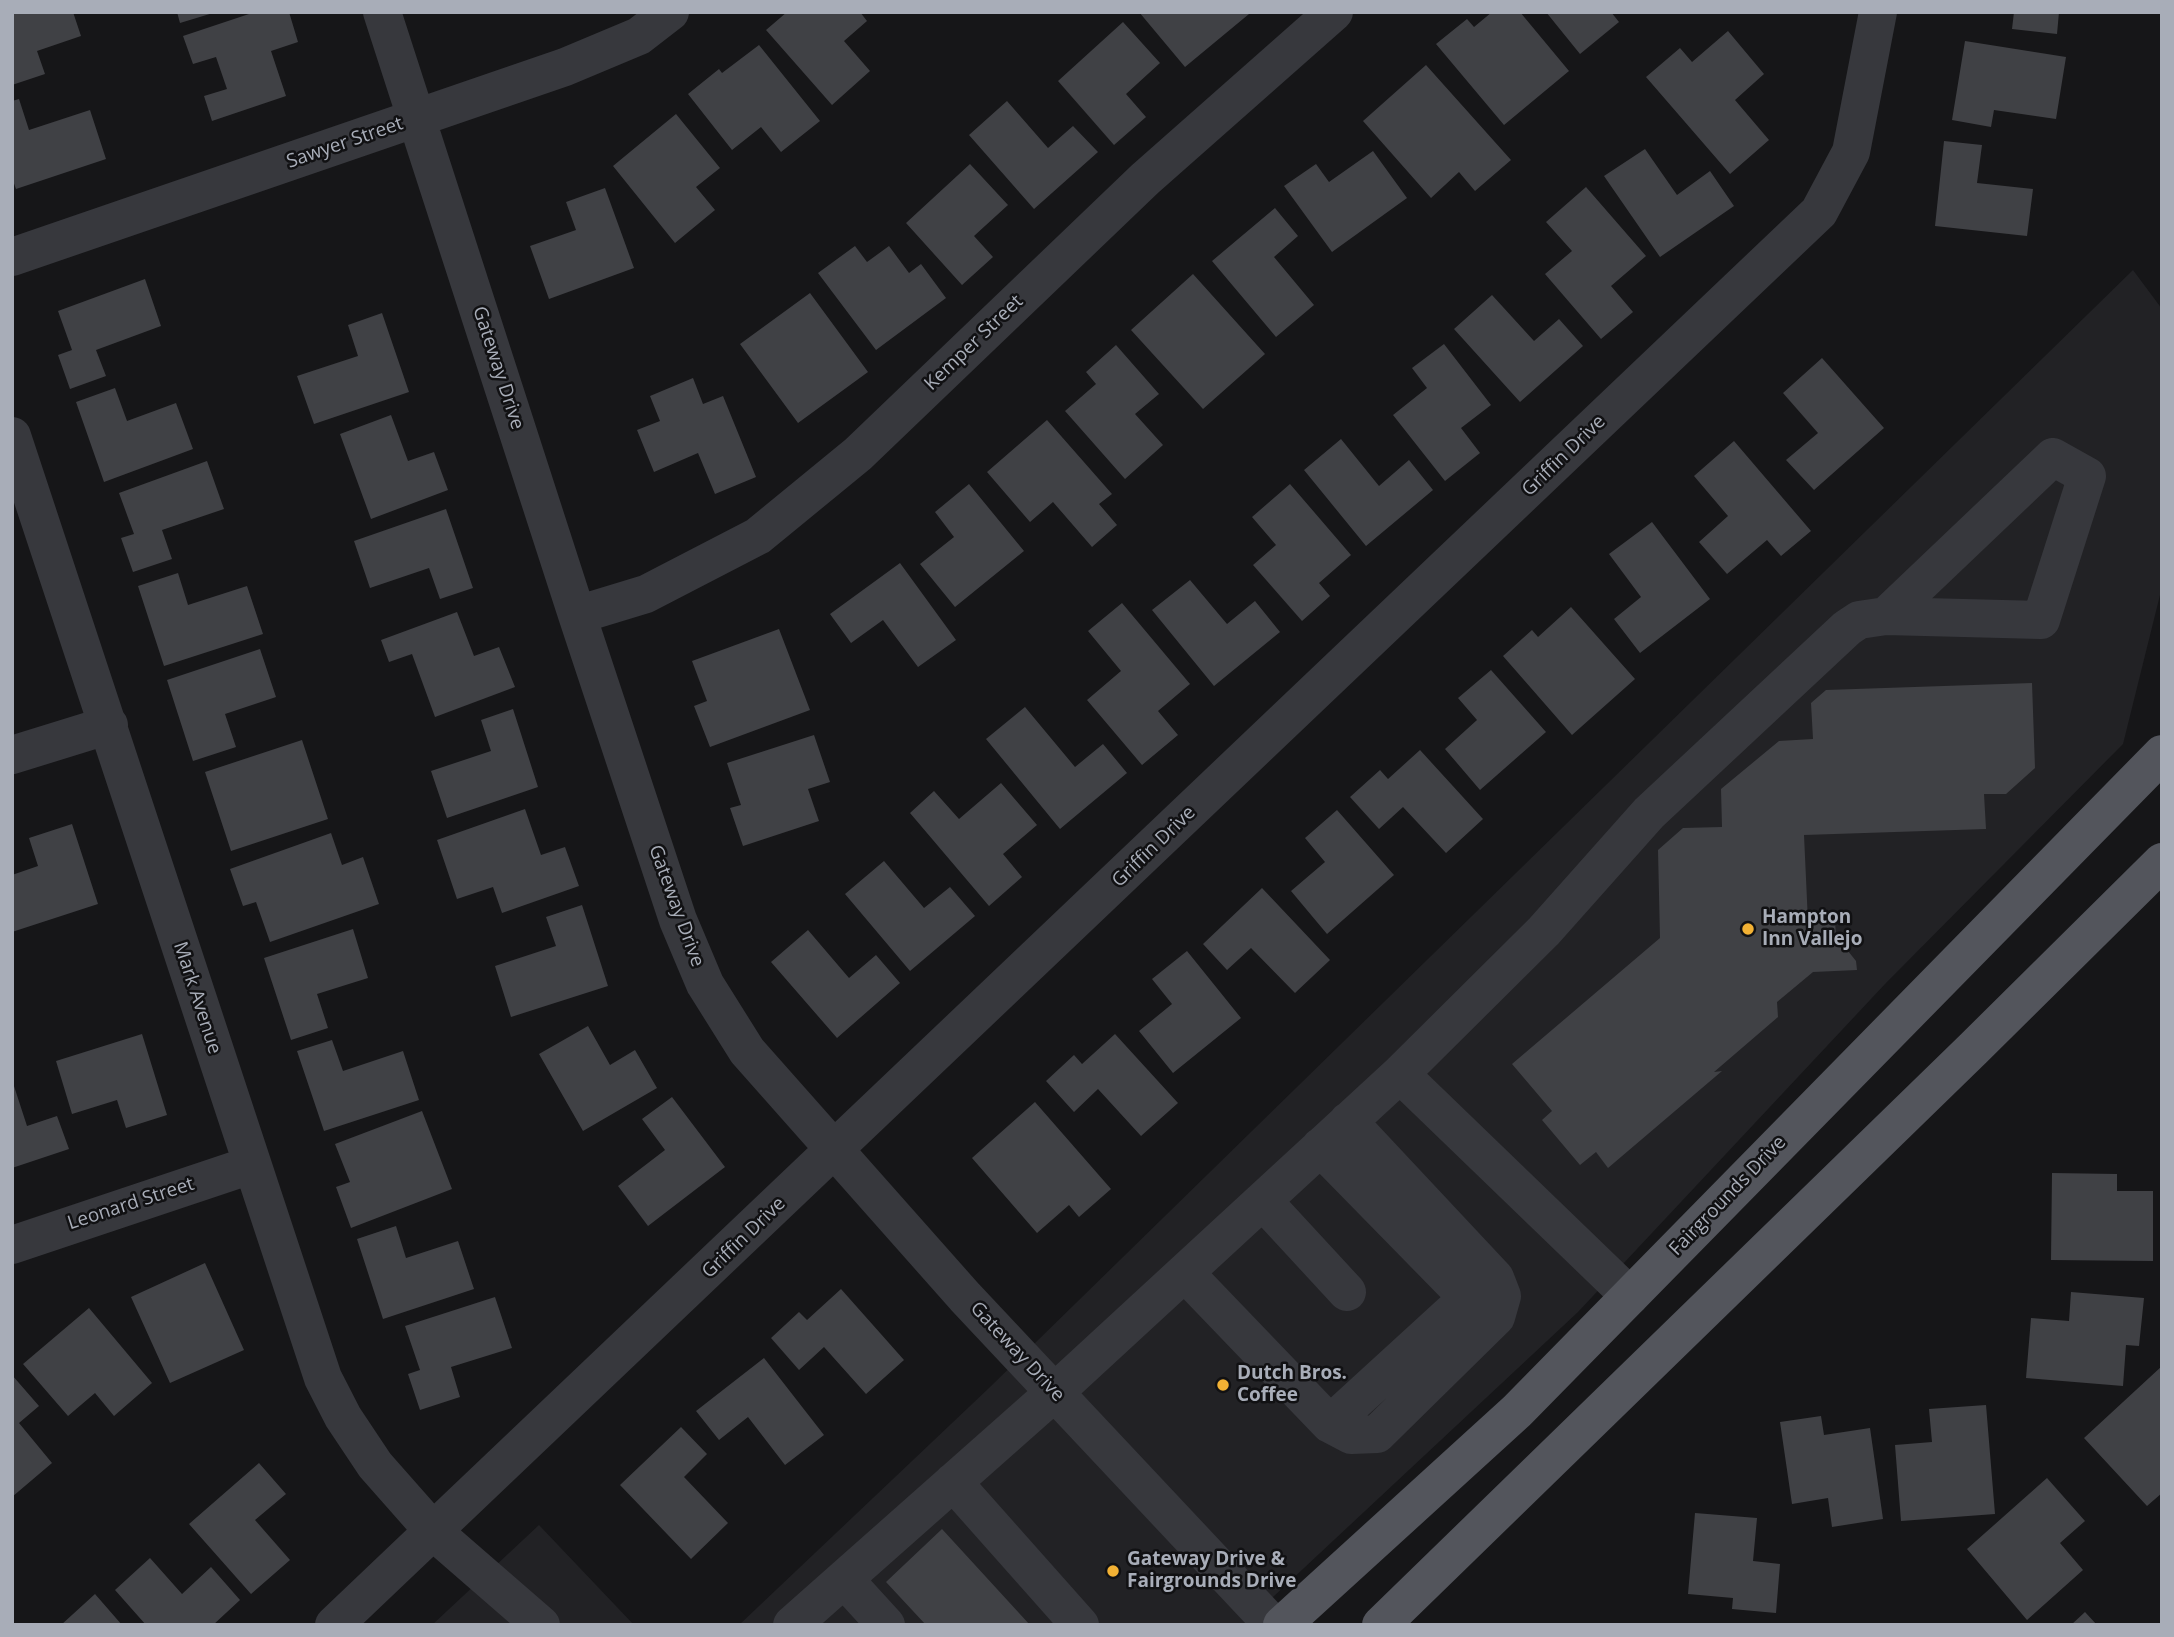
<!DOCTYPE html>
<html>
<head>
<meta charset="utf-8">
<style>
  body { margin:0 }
  #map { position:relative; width:2174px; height:1637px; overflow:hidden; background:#161618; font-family:"Open Sans",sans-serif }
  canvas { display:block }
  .frame { position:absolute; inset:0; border:14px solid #a8adb8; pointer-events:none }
</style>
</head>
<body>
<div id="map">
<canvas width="2174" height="1637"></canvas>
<div class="frame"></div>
</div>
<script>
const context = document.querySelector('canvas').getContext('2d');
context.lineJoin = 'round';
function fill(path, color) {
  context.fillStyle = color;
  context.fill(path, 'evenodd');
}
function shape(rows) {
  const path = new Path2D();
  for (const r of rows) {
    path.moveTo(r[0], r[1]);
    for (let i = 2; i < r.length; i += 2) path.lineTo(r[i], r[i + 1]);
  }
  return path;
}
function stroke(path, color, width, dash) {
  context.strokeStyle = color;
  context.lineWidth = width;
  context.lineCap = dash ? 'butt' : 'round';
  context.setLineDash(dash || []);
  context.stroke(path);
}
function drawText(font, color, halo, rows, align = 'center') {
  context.font = font + ' "Open Sans",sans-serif';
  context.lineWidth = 5;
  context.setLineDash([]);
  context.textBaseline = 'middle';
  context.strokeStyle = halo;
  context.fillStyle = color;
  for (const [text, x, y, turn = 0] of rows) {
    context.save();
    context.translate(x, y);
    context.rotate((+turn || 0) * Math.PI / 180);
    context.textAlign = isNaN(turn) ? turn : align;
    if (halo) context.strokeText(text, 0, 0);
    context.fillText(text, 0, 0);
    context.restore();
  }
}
fill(shape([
  [2133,270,2162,309,2162,587,2123,744,1885,984,1578,1312,1243,1625,739,1625,989,1388],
  [539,1525,634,1625,432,1625]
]), '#222225');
fill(shape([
  [12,12,73,12,81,36,37,51,45,74,12,85],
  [177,12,213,12,213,13,180,23],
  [255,12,289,12,298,42,271,51,286,96,212,121,204,96,227,89,216,57,193,64,183,36],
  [787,12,860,12,867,21,844,41,870,71,832,105,766,30],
  [1139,12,1247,12,1249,14,1185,67],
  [1492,12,1520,12,1569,71,1504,125,1436,44,1467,19,1474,27],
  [1546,12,1611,12,1619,22,1580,54],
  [2014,12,2059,12,2057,34,2012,29],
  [1123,22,1160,63,1126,94,1146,117,1114,145,1058,81],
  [1728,31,1764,74,1735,100,1769,140,1730,174,1646,77,1680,48,1692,62],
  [1965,41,2066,57,2056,119,1994,110,1991,127,1952,120],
  [759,45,820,121,781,152,761,127,732,150,688,94,719,69,722,73],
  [1426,65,1511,160,1475,191,1459,172,1431,198,1363,121],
  [19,99,29,130,90,110,106,159,16,189,12,178,12,101],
  [1007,101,1048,148,1073,126,1098,152,1034,209,969,135],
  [676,114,720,168,696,187,715,210,675,243,613,166],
  [1944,141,1982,145,1977,183,2033,189,2027,236,1935,226],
  [1645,149,1677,195,1710,171,1734,206,1660,257,1604,176],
  [1373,151,1407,198,1332,252,1284,186,1316,164,1329,182],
  [970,164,1008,205,974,236,993,257,962,285,906,223],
  [1586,187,1646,256,1611,286,1633,312,1601,339,1545,274,1572,251,1546,222],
  [605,188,634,268,549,299,530,246,576,230,566,202],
  [1275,208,1298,236,1274,257,1314,305,1276,337,1212,261],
  [855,246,867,262,889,246,909,273,921,264,946,298,876,350,818,273],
  [1193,274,1265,354,1203,409,1131,330],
  [145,279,161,326,96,350,106,376,70,389,58,355,72,350,58,311],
  [810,293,868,372,798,423,740,344],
  [1492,295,1534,341,1559,319,1583,346,1520,402,1454,329],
  [382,313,409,392,314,424,297,376,358,356,348,325],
  [1444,344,1491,405,1461,428,1480,453,1445,481,1393,415,1427,388,1412,368],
  [1116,345,1159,394,1135,414,1163,445,1125,479,1065,411,1096,384,1086,372],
  [1822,358,1884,428,1814,490,1786,460,1818,433,1783,393],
  [693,378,703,404,723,396,756,477,715,494,698,453,654,472,637,430,660,421,650,396],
  [115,388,127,421,176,403,193,449,104,482,76,402],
  [391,415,408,461,434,452,448,490,371,519,340,434],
  [1047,420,1112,494,1099,504,1117,525,1092,547,1053,502,1030,522,987,472],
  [1341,439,1379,486,1409,460,1433,490,1366,546,1304,470],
  [1734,441,1811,531,1781,556,1767,540,1727,574,1699,542,1728,516,1694,476],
  [207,461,224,509,162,530,172,559,133,572,121,538,134,534,119,493],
  [969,484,1024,551,955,607,920,564,954,537,935,512],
  [1290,484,1351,555,1319,583,1330,596,1302,621,1253,565,1276,545,1252,517],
  [446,509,473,588,440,599,429,568,370,588,354,541],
  [1652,522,1710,599,1640,653,1614,619,1641,597,1609,554],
  [900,563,956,640,918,667,883,620,851,643,830,614],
  [178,573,188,605,247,586,263,634,164,666,138,586],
  [1190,580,1227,624,1255,601,1280,632,1214,686,1152,610],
  [1122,603,1190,684,1158,711,1178,735,1142,765,1087,700,1121,671,1088,631],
  [1571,607,1635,679,1572,735,1503,656,1532,630,1538,637],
  [457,612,474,656,499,647,515,687,435,717,412,654,389,662,381,640],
  [779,629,810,710,710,747,694,706,707,701,692,661],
  [260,649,276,697,225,714,236,747,193,761,167,680],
  [1491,670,1546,732,1480,790,1445,749,1477,720,1458,698],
  [2032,683,2035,768,2006,794,1984,794,1986,829,1804,835,1808,922,1835,921,1836,936,1856,961,1857,970,1813,972,1777,1002,1778,1017,1714,1072,1722,1071,1608,1168,1596,1152,1580,1165,1542,1120,1552,1111,1512,1064,1660,938,1658,850,1683,828,1722,827,1721,789,1779,741,1813,739,1811,703,1826,690],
  [1025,707,1075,767,1103,744,1127,773,1060,829,986,739],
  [513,709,538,787,447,818,431,771,491,751,481,720],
  [814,735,830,782,808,789,819,821,743,846,730,808,741,805,727,763],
  [302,740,328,819,231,851,205,772],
  [1420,750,1483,819,1446,853,1403,807,1379,829,1350,797,1380,770,1388,779],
  [1001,783,1037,825,1003,854,1022,877,989,906,910,813,934,791,959,819],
  [525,809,541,855,565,847,579,886,502,913,493,887,457,899,437,840],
  [1337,810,1394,875,1327,934,1291,891,1325,862,1305,838],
  [72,824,98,904,12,932,12,875,38,866,29,838],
  [331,833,342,865,363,857,379,904,270,942,256,902,243,906,230,869],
  [884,861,924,908,950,887,975,916,910,971,845,894],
  [1262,888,1330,960,1295,993,1251,948,1227,970,1203,944],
  [582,905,608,986,511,1017,495,966,556,946,546,917],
  [353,929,368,978,317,994,328,1028,291,1040,264,958],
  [808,930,849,978,876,955,900,983,837,1038,771,962],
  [1187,951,1241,1018,1173,1073,1139,1031,1172,1004,1152,979],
  [588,1026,610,1065,635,1050,657,1088,583,1131,539,1054],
  [142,1034,167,1115,126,1128,117,1100,72,1114,56,1061],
  [1115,1034,1178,1103,1141,1136,1098,1089,1074,1112,1046,1081,1074,1055,1082,1064],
  [332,1040,343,1071,403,1051,419,1100,324,1131,297,1051],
  [13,1083,27,1126,57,1116,69,1149,12,1168],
  [672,1097,725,1167,648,1226,618,1186,665,1150,642,1119],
  [1035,1102,1111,1189,1079,1217,1069,1205,1037,1233,972,1158],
  [422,1111,452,1189,351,1228,336,1187,350,1182,335,1144],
  [2052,1173,2117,1174,2117,1191,2153,1191,2153,1261,2051,1260],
  [396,1226,406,1258,458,1241,474,1289,383,1319,357,1239],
  [205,1263,244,1350,170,1383,131,1297],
  [841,1289,904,1360,866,1394,824,1347,799,1370,771,1338,799,1312,807,1320],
  [2071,1292,2144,1298,2139,1346,2126,1345,2123,1386,2026,1378,2031,1318,2069,1321],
  [495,1297,512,1348,451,1367,460,1397,420,1410,408,1374,420,1370,405,1326],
  [89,1308,152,1383,114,1416,95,1393,68,1416,23,1364],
  [764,1358,824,1435,785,1465,748,1417,719,1440,696,1411],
  [2162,1366,2162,1493,2147,1506,2084,1438],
  [12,1375,39,1406,19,1423,52,1463,12,1497],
  [1986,1405,1995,1514,1901,1521,1895,1445,1932,1442,1929,1409],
  [1821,1416,1824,1435,1870,1428,1883,1519,1832,1527,1828,1498,1792,1504,1780,1422],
  [681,1427,707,1454,684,1477,728,1523,691,1559,620,1485],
  [259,1463,286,1494,255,1520,290,1560,251,1594,189,1524],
  [2047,1478,2085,1521,2060,1543,2083,1570,2027,1620,1967,1549],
  [1695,1513,1757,1518,1753,1561,1780,1564,1776,1613,1732,1609,1733,1598,1688,1594],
  [942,1529,1030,1625,926,1625,886,1582],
  [150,1558,182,1594,211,1567,240,1600,213,1625,146,1625,115,1590],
  [95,1594,122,1625,61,1625],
  [2085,1612,2097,1625,2071,1625]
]), '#404145');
stroke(shape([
  [382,12,577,615,678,920,705,984,747,1051,965,1297,1273,1625],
  [12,257,565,67,639,36,670,12],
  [12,436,323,1378,343,1417,375,1465,435,1533,541,1625],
  [2053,457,2087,476,2041,620,1886,616,2053,457],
  [577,615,646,594,758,536,858,454,1145,179,1334,12],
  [12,755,109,725],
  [1400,1074,1630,1296],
  [1263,1201,1347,1292],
  [12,1245,251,1165],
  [1185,1273,1330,1424,1459,1306,1463,1298,1460,1290,1320,1147],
  [1330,1424,1351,1435,1377,1434,1496,1317,1502,1296,1495,1278,1348,1121],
  [953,1482,1080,1625],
  [844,1579,886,1625],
  [334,1625,1819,212,1851,152,1878,12],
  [792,1625,1055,1392,1400,1074,1544,931,1649,813,1847,628,1859,620,1886,616]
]), '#37383d', 38);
stroke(shape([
  [1282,1625,1517,1411,2162,754],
  [1381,1625,1973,1049,2162,862]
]), '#53555c', 38);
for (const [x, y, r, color] of [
  [1748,929,7,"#f2b134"],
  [1223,1385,7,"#f2b134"],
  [1113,1571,7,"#f2b134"]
]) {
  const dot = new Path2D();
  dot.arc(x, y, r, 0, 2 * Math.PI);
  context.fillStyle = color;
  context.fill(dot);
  stroke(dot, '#111113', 2.5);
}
drawText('19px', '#a8adb8', '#111113', [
  ["Sawyer Street",345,143,-19],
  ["Kemper Street",974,343,-44],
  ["Gateway Drive",498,368,72],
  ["Griffin Drive",1564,456,-44],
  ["Griffin Drive",1154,847,-44],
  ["Gateway Drive",676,906,70],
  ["Mark Avenue",197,998,72],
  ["Fairgrounds Drive",1728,1196,-46],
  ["Leonard Street",131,1204,-18],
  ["Griffin Drive",744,1238,-44],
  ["Gateway Drive",1017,1352,47]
]);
drawText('bold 19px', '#a8adb8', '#111113', [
  ["Hampton",1762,918],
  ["Inn Vallejo",1762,940],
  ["Dutch Bros.",1237,1374],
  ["Coffee",1237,1396],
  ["Gateway Drive &",1127,1560],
  ["Fairgrounds Drive",1127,1582]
], 'left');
</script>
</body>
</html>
